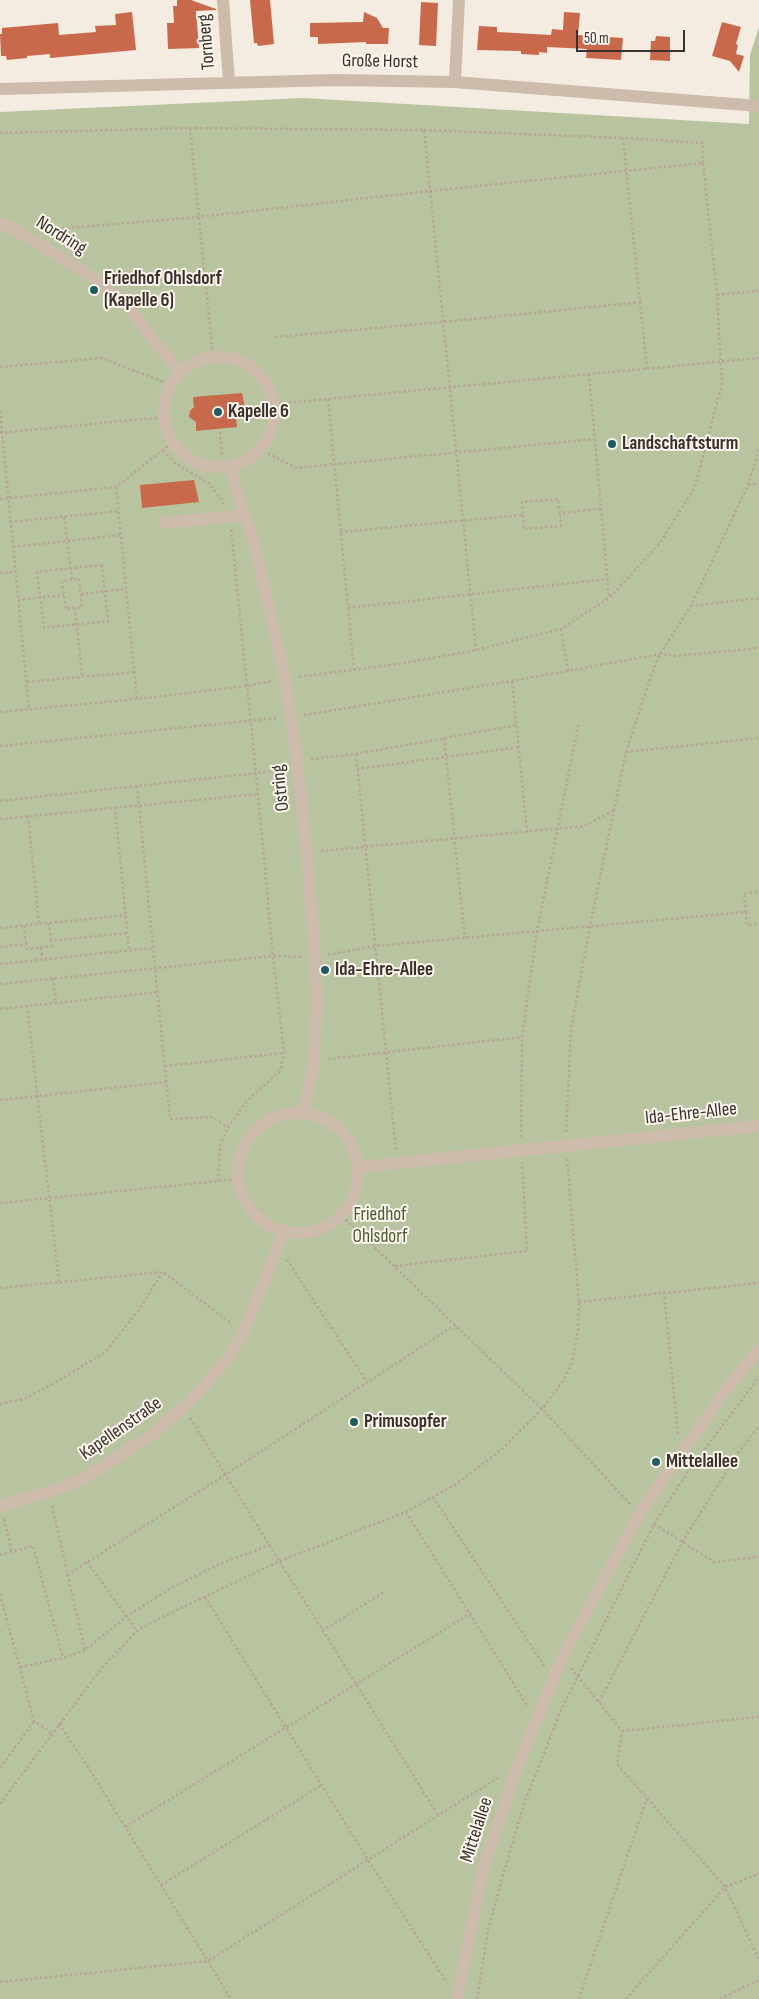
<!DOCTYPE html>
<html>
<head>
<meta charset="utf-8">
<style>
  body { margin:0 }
  #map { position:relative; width:759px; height:1999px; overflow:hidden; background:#f4ebe1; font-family:"Sofia Sans Condensed",sans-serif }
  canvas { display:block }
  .scale { position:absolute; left:576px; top:30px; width:109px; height:22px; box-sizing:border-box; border:2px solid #3b302b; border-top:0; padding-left:6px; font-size:15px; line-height:18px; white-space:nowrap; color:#3b302b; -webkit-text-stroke:4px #fbf5ee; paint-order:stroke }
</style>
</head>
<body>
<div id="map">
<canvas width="759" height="1999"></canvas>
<div class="scale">50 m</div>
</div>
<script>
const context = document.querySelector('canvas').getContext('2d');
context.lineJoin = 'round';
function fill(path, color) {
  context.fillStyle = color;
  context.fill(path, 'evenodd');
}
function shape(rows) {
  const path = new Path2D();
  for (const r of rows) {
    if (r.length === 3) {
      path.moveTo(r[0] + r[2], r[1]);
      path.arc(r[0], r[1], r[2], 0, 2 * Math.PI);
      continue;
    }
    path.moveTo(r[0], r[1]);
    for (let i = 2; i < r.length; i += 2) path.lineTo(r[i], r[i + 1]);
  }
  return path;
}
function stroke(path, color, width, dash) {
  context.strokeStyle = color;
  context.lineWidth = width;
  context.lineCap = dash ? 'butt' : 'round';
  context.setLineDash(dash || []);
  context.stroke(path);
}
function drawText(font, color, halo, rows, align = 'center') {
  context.font = font + ' "Sofia Sans Condensed",sans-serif';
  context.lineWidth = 4;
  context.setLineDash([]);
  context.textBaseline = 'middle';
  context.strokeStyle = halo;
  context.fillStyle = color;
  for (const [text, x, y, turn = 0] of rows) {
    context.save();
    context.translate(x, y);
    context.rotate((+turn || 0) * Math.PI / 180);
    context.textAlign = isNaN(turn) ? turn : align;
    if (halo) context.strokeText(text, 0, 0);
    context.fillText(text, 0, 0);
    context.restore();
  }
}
fill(shape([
  [759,27,759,1999,0,1999,0,112,303,98,749,124,750,55]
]), '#b8c4a0');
fill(shape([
  [177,0,191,0,216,9,216,10,196,11,199,48,168,49,167,23,174,23,173,6,177,6],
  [250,0,270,0,274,44,258,46,257,43,254,43],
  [421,2,438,3,436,46,419,45],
  [132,12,136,50,50,58,50,54,27,56,27,58,7,60,6,56,1,56,0,34,2,34,2,28,58,23,59,35,96,32,95,26,116,25,115,14],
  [364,12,377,18,383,28,389,28,388,44,366,44,366,42,318,44,318,37,310,37,310,23,363,22],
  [564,12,580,13,578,35,623,38,621,60,586,58,587,49,547,47,547,53,539,52,539,55,521,54,521,51,477,50,479,26,497,27,497,32,551,35,552,29,563,30],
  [722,22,741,27,736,44,738,45,736,54,744,56,739,72,730,61,712,56],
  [656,36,670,37,670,61,650,60,651,41,655,41],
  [242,393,247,418,236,419,237,427,196,431,196,422,189,417,190,411,194,407,193,397],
  [194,480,199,502,142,508,140,485]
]), '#c8694b');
stroke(shape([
  [190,128,213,357],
  [424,130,623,138],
  [0,133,190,128,424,130,476,650],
  [42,230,198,217,430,191,703,163,717,295,722,384,695,487,660,543,609,598,561,629,476,650,399,664,297,677],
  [717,295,759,291],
  [275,337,443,322,641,302],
  [0,367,102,358,171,385],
  [647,369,623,138,703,143,703,163],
  [589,374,609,598],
  [328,399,354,670],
  [274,404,759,358],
  [0,411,29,710],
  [220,432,222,455],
  [0,433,164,417],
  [259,449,297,468,594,439],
  [163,451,175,463,210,484,224,504],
  [748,485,759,484],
  [116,487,137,699],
  [0,499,116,487,173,442],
  [523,515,524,529,561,526,560,514],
  [64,517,72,580],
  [10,522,118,511],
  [340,532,523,515,522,502,558,499,560,513,601,509],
  [13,547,121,535],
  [102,565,108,621,44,628,37,572,102,565],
  [0,573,16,572],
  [79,579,82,607,66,609,62,581,79,579],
  [81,594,126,589],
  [18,600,64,595],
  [691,606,759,598],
  [75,608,82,676],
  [348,608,607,579],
  [561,629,568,671],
  [512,681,527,832],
  [27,682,135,672],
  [0,712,137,699,247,686,272,681],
  [304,715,512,681,660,654,676,656,759,648],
  [444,738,465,938],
  [0,746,278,718],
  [626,752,759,738],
  [356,754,396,1151],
  [311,759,356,754,517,725],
  [357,769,519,747],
  [137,786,170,1119,211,1117,228,1127],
  [0,801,284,770],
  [115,807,129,950],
  [28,816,39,924],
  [0,819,258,794],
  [321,851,584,826,613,811],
  [746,912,747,925,759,924],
  [49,923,51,941],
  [24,926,26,944],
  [0,928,125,915],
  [0,947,26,944,27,949,52,946,51,941,127,933],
  [41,948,42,959],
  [328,955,375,946,746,912,744,893,759,892],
  [0,964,153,948],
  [53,978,56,1003],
  [0,984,273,956,303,957],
  [27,1006,59,1282],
  [0,1009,158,992],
  [328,1059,522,1037],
  [165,1066,284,1053],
  [0,1100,167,1082],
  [566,1132,571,1029,590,926,626,752,652,673,660,654,691,606,748,485,759,449],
  [521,1137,522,1037,537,931,579,722],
  [218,1181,220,1146,228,1127,247,1101,280,1071,284,1053,273,956,256,773,231,529],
  [0,1203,238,1179],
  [342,1216,542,1409,631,1505],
  [287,1260,367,1382],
  [395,1266,527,1251,522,1163],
  [0,1288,163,1272,232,1324],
  [664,1292,678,1434],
  [579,1302,759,1283],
  [0,1404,24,1399,60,1380,105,1352,138,1311,162,1273],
  [190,1418,438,1815],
  [433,1497,545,1667],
  [52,1506,85,1650,127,1616,171,1588,220,1564,270,1545],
  [406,1512,527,1705],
  [4,1519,12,1552],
  [654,1524,714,1562,759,1557],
  [0,1555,33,1546,63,1658],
  [87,1562,137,1631],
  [67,1575,225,1475,455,1325],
  [0,1594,34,1721,52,1733],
  [205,1597,368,1860,447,1983],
  [322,1631,384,1592],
  [20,1667,63,1658,85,1650],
  [571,1668,622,1731,617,1764,725,1887,759,1959],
  [599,1702,683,1541,738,1453,759,1426],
  [59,1724,92,1773,231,1999],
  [622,1731,759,1717],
  [0,1768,34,1721],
  [0,1804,101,1669,137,1631,158,1619,280,1561,406,1512,433,1497,456,1484,502,1449,542,1409,563,1381,572,1363,578,1331,579,1302,567,1158],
  [125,1827,471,1613],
  [161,1885,322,1785],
  [0,1982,208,1961,499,1777],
  [477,1999,488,1930,505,1868,525,1801,561,1710,654,1524,689,1470,759,1377],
  [579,1999,647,1798],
  [626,1999,725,1887,759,1874],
  [720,1999,759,1980]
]), '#b9a596', 2.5, [2.5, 2.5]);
stroke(shape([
  [223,0,229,82],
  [455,82,459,0],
  [0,89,336,80,455,82,759,106],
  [0,223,19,232,101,282,126,305,180,373],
  [219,412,55],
  [229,466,255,546,285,678,297,760,307,852,315,957,317,1004,314,1061,304,1113],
  [164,523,245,515],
  [298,1173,60],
  [359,1167,759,1126],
  [0,1506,49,1492,83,1479,153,1434,184,1407,205,1386,228,1358,243,1333,278,1247,282,1232],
  [457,1999,483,1869,518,1765,562,1658,639,1514,730,1384,759,1350]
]), '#cdbbac', 12);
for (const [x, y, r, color] of [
  [94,290,5,"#1f5a5e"],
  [218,412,5,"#1f5a5e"],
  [612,444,5,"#1f5a5e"],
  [325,970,5,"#1f5a5e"],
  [354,1422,5,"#1f5a5e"],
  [656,1462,5,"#1f5a5e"]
]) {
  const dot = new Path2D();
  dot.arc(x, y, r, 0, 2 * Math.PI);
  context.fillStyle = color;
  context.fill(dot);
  stroke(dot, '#fbf5ee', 2);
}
drawText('19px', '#3b302b', '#fbf5ee', [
  ["Tornberg",207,42,-95],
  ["Große Horst",380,62,1],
  ["Nordring",61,236,32],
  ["Ostring",281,788,-96],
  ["Ida-Ehre-Allee",691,1114,-6],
  ["Kapellenstraße",121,1429,-35],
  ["Mittelallee",477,1830,-72]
]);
drawText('bold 19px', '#3b302b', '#fbf5ee', [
  ["Friedhof Ohlsdorf",104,279],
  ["(Kapelle 6)",104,301],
  ["Kapelle 6",228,412],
  ["Landschaftsturm",622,444],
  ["Ida-Ehre-Allee",335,970],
  ["Primusopfer",364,1422],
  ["Mittelallee",666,1462]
], 'left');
drawText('19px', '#4a5a2e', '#fbf5ee', [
  ["Friedhof",380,1215],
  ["Ohlsdorf",380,1237]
]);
</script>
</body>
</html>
